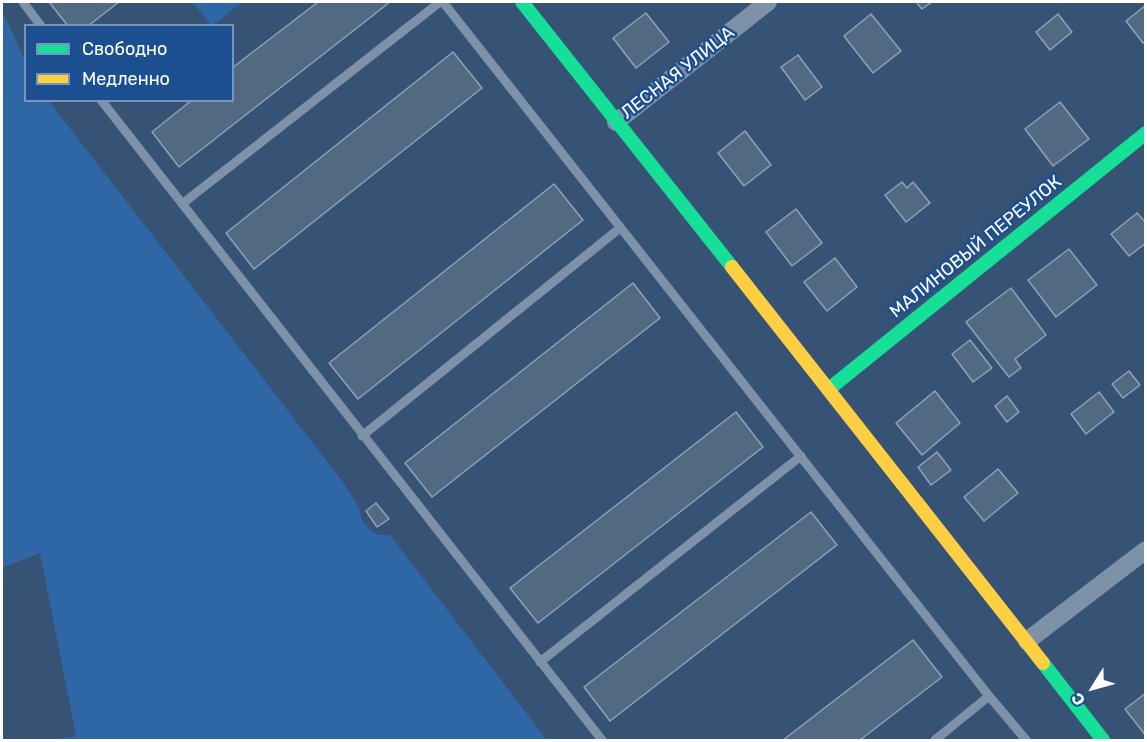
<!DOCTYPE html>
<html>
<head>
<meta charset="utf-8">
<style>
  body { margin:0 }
  #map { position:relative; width:1147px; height:742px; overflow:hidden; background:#365274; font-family:Rubik,sans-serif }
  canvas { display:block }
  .frame { position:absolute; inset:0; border:3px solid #fff; pointer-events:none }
  .legend { position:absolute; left:24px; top:24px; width:210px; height:78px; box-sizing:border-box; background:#1b4f8f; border:2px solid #7695bc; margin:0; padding:8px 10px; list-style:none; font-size:18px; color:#fff }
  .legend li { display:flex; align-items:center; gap:12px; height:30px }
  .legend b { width:30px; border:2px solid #7695bc }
  .north { position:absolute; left:1063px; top:658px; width:60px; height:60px; -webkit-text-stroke:4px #1b4f8f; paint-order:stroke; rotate:233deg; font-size:16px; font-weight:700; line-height:24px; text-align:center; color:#fff }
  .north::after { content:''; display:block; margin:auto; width:21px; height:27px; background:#fff; clip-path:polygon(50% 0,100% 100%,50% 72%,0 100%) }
</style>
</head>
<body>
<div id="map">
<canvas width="1147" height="742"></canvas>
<div class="frame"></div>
<ul class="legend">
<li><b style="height:8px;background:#16e098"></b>Свободно</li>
<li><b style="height:8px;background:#ffcf43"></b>Медленно</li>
</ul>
<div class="north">С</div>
</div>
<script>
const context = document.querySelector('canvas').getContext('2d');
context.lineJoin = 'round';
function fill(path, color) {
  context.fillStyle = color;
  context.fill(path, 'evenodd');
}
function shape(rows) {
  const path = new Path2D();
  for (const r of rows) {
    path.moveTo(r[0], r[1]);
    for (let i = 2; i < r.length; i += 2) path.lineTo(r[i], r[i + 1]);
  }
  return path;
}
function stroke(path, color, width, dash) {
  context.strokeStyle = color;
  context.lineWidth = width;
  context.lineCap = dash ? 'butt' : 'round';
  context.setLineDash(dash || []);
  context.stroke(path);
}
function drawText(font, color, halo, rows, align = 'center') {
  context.font = font + ' Rubik,sans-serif';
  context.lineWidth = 5;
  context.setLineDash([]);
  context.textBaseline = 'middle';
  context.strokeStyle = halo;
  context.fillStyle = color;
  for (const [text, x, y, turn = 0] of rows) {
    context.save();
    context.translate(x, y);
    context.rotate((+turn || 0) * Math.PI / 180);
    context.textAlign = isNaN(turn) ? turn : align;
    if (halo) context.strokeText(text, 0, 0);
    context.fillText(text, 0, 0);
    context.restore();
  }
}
fill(shape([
  [192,2,242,2,212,26],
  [2,11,25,60,26,100,49,101,343,482,359,507,362,520,369,529,378,535,390,535,547,740,52,740,76,736,40,553,2,568]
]), '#2f66a5');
const building = shape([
  [49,2,119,2,88,26,68,26,49,2],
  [318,2,390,2,179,167,152,132,192,100,232,100,232,68,318,2],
  [916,2,932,2,922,9,916,2],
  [1146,5,1146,41,1143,43,1126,21,1146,5],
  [646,13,669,42,636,68,613,38,646,13],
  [871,14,901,51,873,73,844,36,871,14],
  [1058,14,1072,32,1050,50,1036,32,1058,14],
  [453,52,482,88,254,269,226,233,453,52],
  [798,55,822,87,805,100,781,67,798,55],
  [1060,102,1089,139,1053,166,1025,129,1060,102],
  [745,131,771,165,744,186,718,153,745,131],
  [902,182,907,188,913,182,930,203,906,222,885,195,902,182],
  [554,184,583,220,358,399,329,363,554,184],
  [796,209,822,243,792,266,766,232,796,209],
  [1137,213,1146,223,1146,243,1129,256,1111,234,1137,213],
  [1069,249,1097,285,1056,317,1028,280,1069,249],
  [835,258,857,287,827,311,804,282,835,258],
  [633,283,660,318,432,497,405,463,633,283],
  [1011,288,1046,335,1015,359,1021,368,1009,377,966,322,1011,288],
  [970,340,992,368,973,382,952,354,970,340],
  [1129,371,1140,385,1123,398,1112,384,1129,371],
  [935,391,960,423,922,455,896,423,935,391],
  [1099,392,1114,412,1086,434,1071,414,1099,392],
  [1007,396,1019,412,1007,422,995,406,1007,396],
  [736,412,763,447,538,623,510,588,736,412],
  [937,452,951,470,931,485,918,467,937,452],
  [998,469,1018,493,984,521,964,497,998,469],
  [376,503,389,519,377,527,366,511,376,503],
  [811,512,837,545,610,721,584,687,811,512],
  [913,640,942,677,860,740,783,740,913,640],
  [1146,693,1146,736,1125,709,1146,693]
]);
fill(building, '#526984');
stroke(building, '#92a2b6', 1.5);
stroke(shape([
  [23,2,41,26],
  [443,2,989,696,935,740],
  [101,100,602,740],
  [182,204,440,2],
  [362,436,620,228],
  [540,662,801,456],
  [989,696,1026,740]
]), '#7d92a8', 9);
stroke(shape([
  [616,122,768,2],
  [1027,641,1146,550]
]), '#7d92a8', 18);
stroke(shape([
  [522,2,732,267],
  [829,389,1146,133],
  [1043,663,1103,740]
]), '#16e098', 14);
stroke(shape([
  [732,267,1043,663]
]), '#ffcf43', 14);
drawText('18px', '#fff', '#1b4f8f', [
  ["ЛЕСНАЯ УЛИЦА",678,73,-38],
  ["МАЛИНОВЫЙ ПЕРЕУЛОК",976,247,-39]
]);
</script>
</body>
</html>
